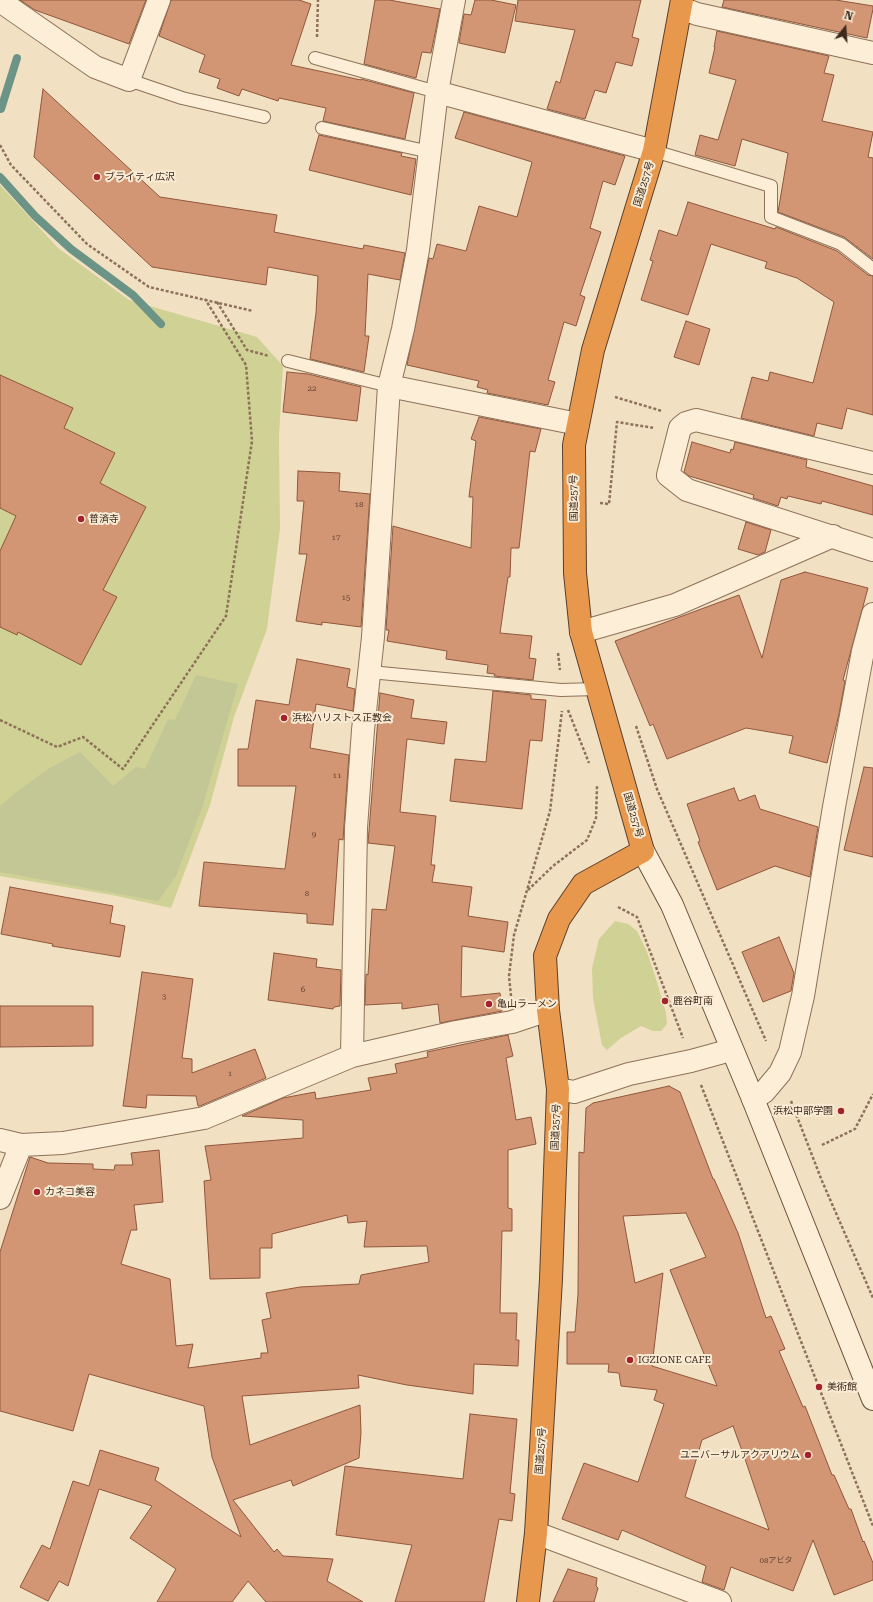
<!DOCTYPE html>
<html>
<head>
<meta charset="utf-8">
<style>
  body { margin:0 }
  #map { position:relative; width:873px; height:1602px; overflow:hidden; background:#f2e0c3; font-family:"Roboto Serif",serif }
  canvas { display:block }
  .north { position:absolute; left:825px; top:8px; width:40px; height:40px; -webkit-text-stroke:3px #f9ebd3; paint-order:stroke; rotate:17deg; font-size:11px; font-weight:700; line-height:16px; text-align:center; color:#3d2a1d }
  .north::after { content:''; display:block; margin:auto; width:14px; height:18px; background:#3d2a1d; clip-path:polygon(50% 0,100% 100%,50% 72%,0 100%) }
</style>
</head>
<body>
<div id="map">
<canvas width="873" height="1602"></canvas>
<div class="north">N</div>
</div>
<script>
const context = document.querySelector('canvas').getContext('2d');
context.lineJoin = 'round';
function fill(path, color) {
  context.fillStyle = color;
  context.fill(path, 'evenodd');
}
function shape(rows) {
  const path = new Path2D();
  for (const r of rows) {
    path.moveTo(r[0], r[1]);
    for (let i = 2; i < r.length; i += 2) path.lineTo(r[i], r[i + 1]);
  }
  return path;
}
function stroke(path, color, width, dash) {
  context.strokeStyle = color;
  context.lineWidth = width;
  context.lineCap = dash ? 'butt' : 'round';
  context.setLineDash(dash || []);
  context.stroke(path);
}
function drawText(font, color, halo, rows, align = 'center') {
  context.font = font + ' "Roboto Serif","Noto Sans JP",serif';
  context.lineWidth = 4;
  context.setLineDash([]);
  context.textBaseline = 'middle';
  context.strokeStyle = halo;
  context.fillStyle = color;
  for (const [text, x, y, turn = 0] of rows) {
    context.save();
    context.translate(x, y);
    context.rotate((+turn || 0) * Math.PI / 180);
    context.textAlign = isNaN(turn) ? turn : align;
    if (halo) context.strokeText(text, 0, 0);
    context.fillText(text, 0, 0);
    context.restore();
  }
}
fill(shape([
  [0,185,58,248,129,300,257,337,283,366,279,436,280,529,267,629,234,717,210,805,171,908,112,895,0,876],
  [615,921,628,924,637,931,647,952,656,979,666,1013,667,1024,661,1031,653,1031,641,1026,621,1038,607,1050,602,1045,593,998,592,968,599,939]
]), '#cfd195');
fill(shape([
  [196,675,238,684,202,808,176,876,158,901,0,872,0,806,14,794,48,769,80,752,113,786,136,767,145,769,168,719,175,720]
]), '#c3c695');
stroke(shape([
  [1,109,17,58],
  [0,177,35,216,71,249,133,295,161,324]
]), '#6b9487', 8);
const building = shape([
  [20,0,146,0,129,44,35,10,20,0],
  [171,0,299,0,311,4,291,65,361,80,361,79,414,93,405,139,323,121,326,108,279,98,278,101,242,89,239,96,217,88,220,79,199,72,205,55,159,36,171,0],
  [375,0,389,0,440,9,431,53,422,52,416,78,364,64,375,0],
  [475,0,491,0,516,5,505,53,459,43,464,14,471,15,475,0],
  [518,0,641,0,632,37,639,39,632,66,616,62,606,93,595,90,585,119,547,109,556,81,560,83,575,30,515,21,518,0],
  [724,0,836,0,873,6,873,9,867,38,722,7,724,0],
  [717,31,829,56,824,73,834,75,822,121,873,132,868,157,873,158,873,259,844,237,778,212,788,153,742,139,735,166,695,155,700,135,718,140,736,80,709,73,715,47,714,47,717,31],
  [43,89,160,197,277,215,274,232,363,249,364,245,405,253,400,280,368,274,365,336,369,336,364,372,310,359,316,313,318,276,268,267,266,285,152,267,34,157,43,89],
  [464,112,625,156,615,185,603,181,590,228,601,232,580,295,585,297,576,326,564,322,548,380,555,382,548,405,487,393,488,390,477,387,479,381,407,365,429,258,433,259,437,244,466,251,479,206,517,217,532,162,455,138,464,112],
  [319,135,402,153,401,156,416,159,411,195,309,170,319,135],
  [688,202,775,229,776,227,837,251,868,275,873,276,873,415,847,408,842,429,817,423,814,436,741,418,752,377,768,381,770,372,813,383,834,302,797,278,765,268,767,262,711,244,688,315,641,300,653,261,650,260,659,230,677,236,688,202],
  [686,321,710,329,699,365,674,357,686,321],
  [287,372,308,374,361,387,357,421,283,412,287,372],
  [0,375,73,408,64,428,115,453,100,483,146,507,103,590,117,597,81,665,18,632,17,635,0,627,0,551,16,516,0,508,0,375],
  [479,417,541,429,535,452,530,451,519,548,511,548,510,577,508,577,500,633,532,636,529,658,536,659,533,680,494,676,495,674,487,673,488,665,446,659,447,651,387,641,389,630,386,630,393,526,471,548,473,497,469,497,476,441,471,439,479,417],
  [692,442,730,453,731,449,733,450,735,442,807,460,806,467,873,486,873,515,822,501,821,504,788,496,787,499,781,497,778,506,753,498,754,495,689,476,684,472,692,442],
  [298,471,340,473,339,491,370,494,361,627,322,622,322,625,296,621,307,554,299,554,304,501,297,501,298,471],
  [746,522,771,530,765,552,758,555,738,549,746,522],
  [805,572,868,588,843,680,845,681,839,714,827,763,789,753,793,736,746,728,667,759,653,724,650,726,615,641,739,595,762,658,781,580,805,572],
  [297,659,350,669,347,687,355,689,353,711,316,704,310,748,349,755,343,840,339,839,333,925,307,923,307,914,199,906,204,862,285,869,296,786,238,786,238,749,248,749,256,700,289,705,297,659],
  [493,691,531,695,531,699,546,700,542,741,530,740,522,809,450,801,455,759,486,762,493,691],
  [380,693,414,700,411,718,447,722,444,744,407,739,400,812,436,816,431,865,435,865,432,882,472,887,468,916,508,922,504,952,462,946,461,997,500,993,502,1011,440,1023,438,1004,402,1009,402,1003,365,1005,366,974,368,975,372,909,386,910,395,846,368,843,380,693],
  [864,767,873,768,873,857,844,850,864,767],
  [734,788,739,801,755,795,760,809,818,827,810,877,775,866,717,890,698,842,700,841,687,804,734,788],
  [10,887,113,906,110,923,125,926,120,957,52,946,53,944,1,934,10,887],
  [779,937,794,973,791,991,763,1002,742,952,779,937],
  [274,953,317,959,316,967,341,970,340,1006,334,1007,333,1009,268,1000,274,953],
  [142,972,193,979,182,1058,192,1059,192,1073,255,1049,266,1078,200,1106,198,1106,196,1096,147,1095,146,1108,123,1106,142,972],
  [0,1006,93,1006,93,1046,0,1047,0,1006],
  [508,1035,513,1056,506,1058,516,1120,531,1117,536,1144,508,1150,508,1208,512,1209,512,1231,502,1231,500,1313,517,1313,516,1340,519,1340,518,1366,474,1364,473,1394,407,1385,358,1375,359,1388,242,1396,250,1445,360,1405,361,1433,359,1458,293,1486,291,1480,233,1500,274,1552,277,1549,283,1556,333,1559,327,1581,363,1602,266,1602,248,1581,232,1602,157,1602,176,1569,130,1538,152,1506,99,1489,68,1586,59,1581,48,1601,20,1587,42,1545,50,1549,73,1481,89,1486,100,1450,159,1468,155,1480,241,1537,212,1457,204,1406,89,1374,73,1431,0,1411,0,1252,30,1157,48,1163,93,1164,93,1169,114,1170,115,1165,133,1165,131,1153,159,1150,163,1202,134,1205,137,1230,131,1230,121,1264,170,1279,176,1346,193,1344,188,1368,261,1358,261,1353,268,1353,262,1320,271,1318,266,1293,300,1287,359,1284,361,1275,429,1262,427,1246,364,1247,367,1221,348,1223,347,1215,272,1234,272,1248,260,1248,260,1278,210,1279,204,1181,211,1180,205,1146,303,1138,303,1120,242,1116,283,1098,315,1092,316,1099,371,1090,368,1078,397,1073,395,1064,428,1057,427,1052,508,1035],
  [669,1086,680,1092,713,1179,714,1179,738,1233,766,1318,771,1316,785,1349,779,1351,803,1407,805,1406,832,1475,834,1475,849,1509,851,1509,863,1542,864,1541,873,1563,873,1580,834,1595,813,1540,793,1591,731,1567,724,1590,702,1582,706,1566,622,1530,618,1540,562,1519,584,1463,638,1482,664,1404,654,1400,657,1390,621,1386,619,1373,608,1372,609,1364,567,1364,567,1332,575,1332,578,1294,579,1152,584,1153,586,1108,593,1103,669,1086],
  [686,1213,706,1257,670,1270,717,1386,652,1366,663,1273,635,1283,623,1216,686,1213],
  [733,1426,745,1459,769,1530,685,1497,702,1440,733,1426],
  [470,1414,517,1419,510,1493,515,1494,512,1521,499,1519,484,1602,395,1602,412,1545,336,1535,345,1466,463,1479,470,1414],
  [568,1569,597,1578,596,1586,598,1588,594,1602,553,1602,568,1569]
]);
fill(building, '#d39675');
stroke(building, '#90563b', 1);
const lane = shape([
  [315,58,437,92],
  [129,80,182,98,264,117],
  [322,128,430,152],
  [654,151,771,186,771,217,841,244,873,269],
  [288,361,389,386],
  [370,672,561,690,597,689]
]);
const street = shape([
  [0,1,95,67,129,80,159,0],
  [681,8,697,14,873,53],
  [437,92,654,151],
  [389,386,578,424],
  [873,463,696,420,686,423,680,428,668,475,687,490,873,550],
  [581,632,675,605,833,536],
  [352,1056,356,828,363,730,373,637,389,386,403,329,418,250,437,92,454,0],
  [558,1089,574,1092,629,1074,691,1061,731,1050],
  [753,1099,764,1092,780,1073,790,1052,803,996,834,807,863,651,873,614],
  [0,1140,21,1145,63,1143,204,1118,352,1056,456,1032,512,1022,548,1010],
  [0,1198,21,1145],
  [536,1533,720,1602]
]);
const secondary = shape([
  [643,851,672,905,753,1099,873,1399]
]);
const highway = shape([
  [528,1602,536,1533,551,1279,558,1089,548,1010,545,956,559,919,583,884,643,851,581,632,575,573,574,445,593,350,654,151,682,0]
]);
stroke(lane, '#8e7158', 14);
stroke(street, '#8e7158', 24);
stroke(secondary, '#70523b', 24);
stroke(highway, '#5b3f2c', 24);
stroke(shape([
  [317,37,318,0],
  [0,145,11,165,87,244,149,287,253,311],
  [217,302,247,350,269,356],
  [615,397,662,411],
  [600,503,609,504,617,422,654,428],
  [558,653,560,670],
  [568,710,589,763],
  [0,720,57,747,83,737,123,769,226,616,252,441,246,365,205,299],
  [636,726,657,789,766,1041],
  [528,890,553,866,587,840,596,818,597,786],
  [618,907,637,917,683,1038],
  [511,996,509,976,514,935,550,811,562,711],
  [701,1085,873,1526],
  [791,1101,822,1181,873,1298],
  [822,1145,855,1129,873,1094]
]), '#8e7158', 2.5, [3, 2]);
stroke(lane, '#fceed7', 12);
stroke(street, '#fceed7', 22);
stroke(secondary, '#fceed7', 22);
stroke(highway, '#e8984c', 22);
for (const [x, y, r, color] of [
  [97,177,4,"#a3222c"],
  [81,519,4,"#a3222c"],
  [284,718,4,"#a3222c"],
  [665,1001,4,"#a3222c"],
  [489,1004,4,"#a3222c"],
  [841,1111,4,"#a3222c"],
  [37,1192,4,"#a3222c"],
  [630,1360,4,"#a3222c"],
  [819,1387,4,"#a3222c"],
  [808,1455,4,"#a3222c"]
]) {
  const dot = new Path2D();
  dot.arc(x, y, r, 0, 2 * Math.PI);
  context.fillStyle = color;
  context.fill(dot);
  stroke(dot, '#f9ebd3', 1.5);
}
drawText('8px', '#624533', null, [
  ["22",312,389],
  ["18",359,505],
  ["17",336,538],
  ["15",346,598],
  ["11",337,776],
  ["9",314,835],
  ["8",307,894],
  ["6",303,990],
  ["3",164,997],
  ["1",230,1074],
  ["08アビタ",776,1561]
]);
drawText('10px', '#3d2a1d', '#f9ebd3', [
  ["ブライティ広沢",105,177],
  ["普済寺",89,519],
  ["浜松ハリストス正教会",292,718],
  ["鹿谷町南",673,1001],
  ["亀山ラーメン",497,1004],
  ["浜松中部学園",833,1111,"right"],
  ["カネコ美容",45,1192],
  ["IGZIONE CAFE",638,1360],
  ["美術館",827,1387],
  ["ユニバーサルアクアリウム",800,1455,"right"]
], 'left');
drawText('10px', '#3d2a1d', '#f9ebd3', [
  ["国道257号",644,184,-73],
  ["国道257号",574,498,-91],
  ["国道257号",633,815,74],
  ["国道257号",556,1127,-88],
  ["国道257号",541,1451,-86]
]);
</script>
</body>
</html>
